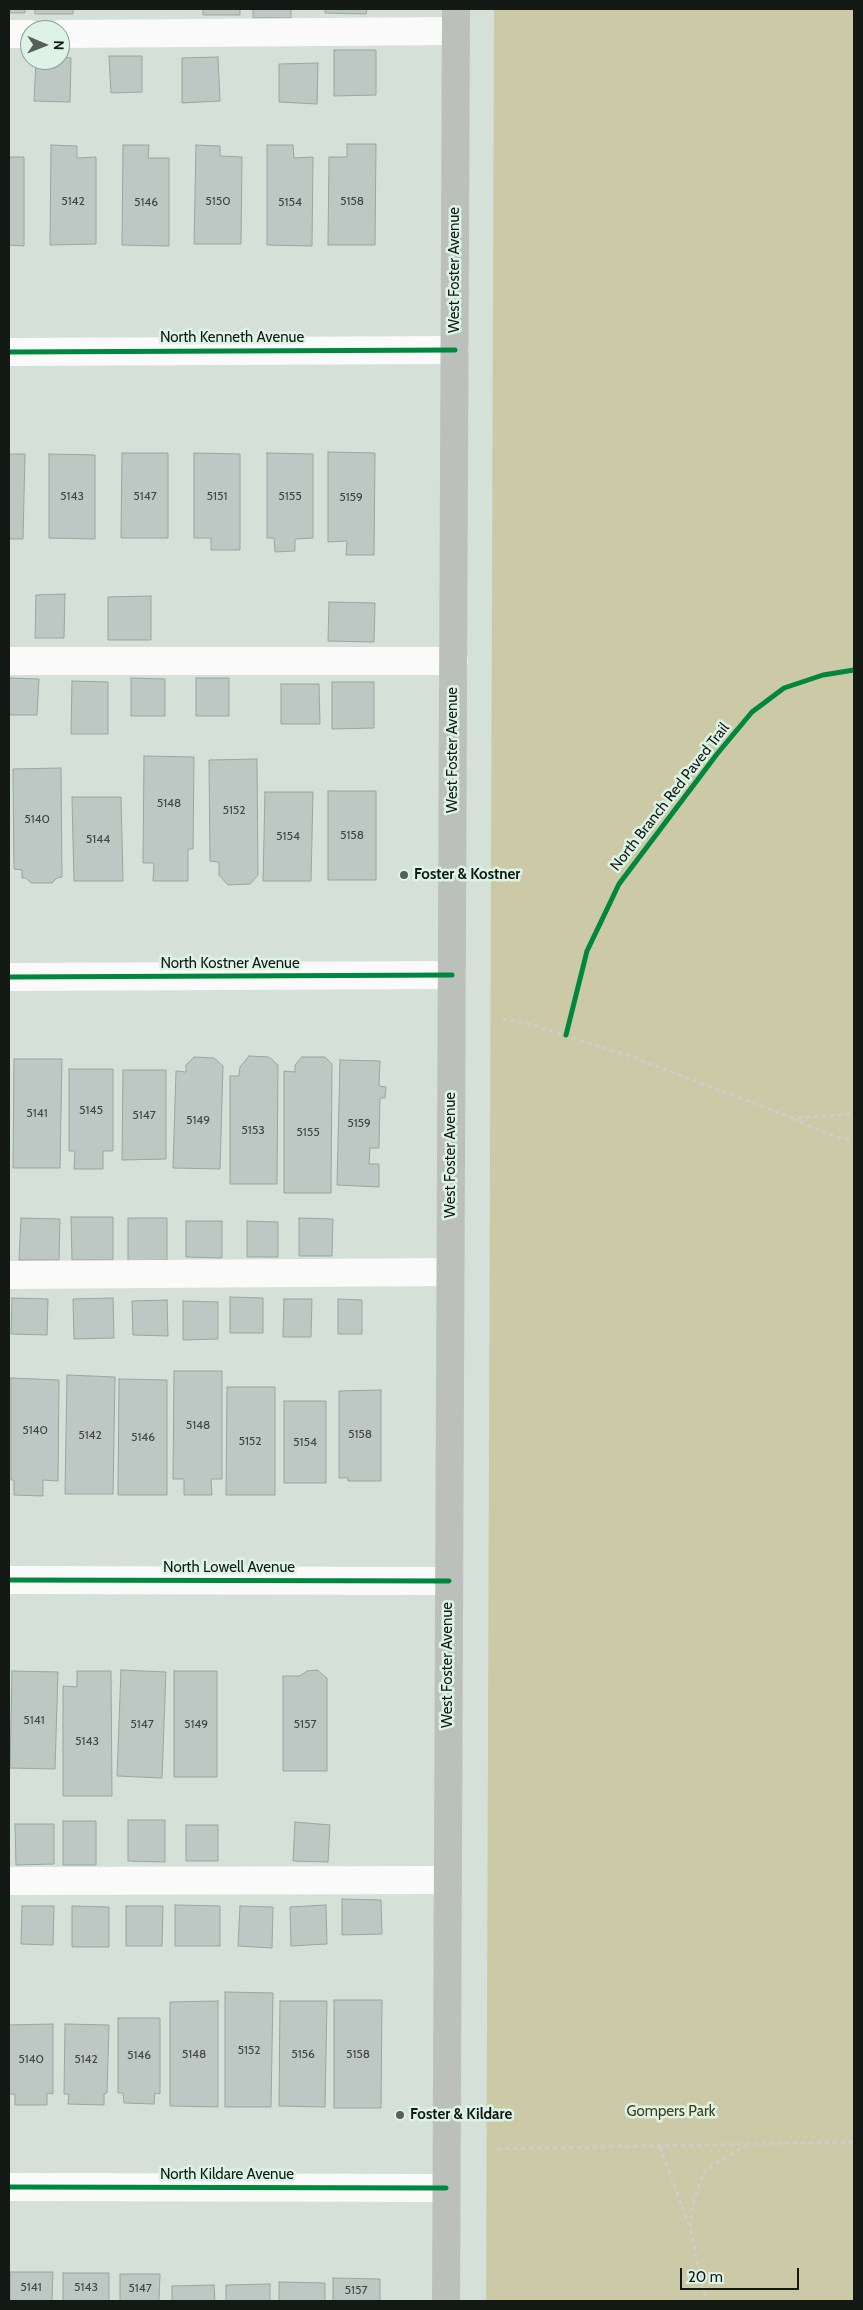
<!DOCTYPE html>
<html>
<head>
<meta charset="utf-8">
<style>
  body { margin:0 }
  #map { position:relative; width:863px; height:2310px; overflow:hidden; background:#d5e0d8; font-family:Cabin,sans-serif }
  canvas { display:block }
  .frame { position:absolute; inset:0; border:10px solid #131a16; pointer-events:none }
  .north { position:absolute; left:20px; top:20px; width:50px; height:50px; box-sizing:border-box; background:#ddf3e5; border:1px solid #8c9c92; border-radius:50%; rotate:91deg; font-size:14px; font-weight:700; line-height:20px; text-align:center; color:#131a16 }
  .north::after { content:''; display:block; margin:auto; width:18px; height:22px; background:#575f5a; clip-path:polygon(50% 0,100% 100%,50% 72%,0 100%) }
  .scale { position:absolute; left:680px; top:2268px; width:119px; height:22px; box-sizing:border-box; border:2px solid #131a16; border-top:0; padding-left:6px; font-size:15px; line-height:18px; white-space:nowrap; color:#131a16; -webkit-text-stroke:4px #ddf3e5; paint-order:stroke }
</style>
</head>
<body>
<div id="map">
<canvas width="863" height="2310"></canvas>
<div class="frame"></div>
<div class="north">N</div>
<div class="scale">20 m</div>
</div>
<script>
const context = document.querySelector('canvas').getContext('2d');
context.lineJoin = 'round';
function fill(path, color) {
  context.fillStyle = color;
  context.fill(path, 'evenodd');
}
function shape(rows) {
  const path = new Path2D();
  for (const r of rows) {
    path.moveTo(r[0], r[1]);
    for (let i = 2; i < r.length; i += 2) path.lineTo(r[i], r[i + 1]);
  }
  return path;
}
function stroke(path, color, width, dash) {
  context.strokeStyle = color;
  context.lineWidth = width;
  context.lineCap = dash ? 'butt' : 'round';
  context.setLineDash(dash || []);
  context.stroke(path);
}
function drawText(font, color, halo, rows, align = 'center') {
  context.font = font + ' Cabin,sans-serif';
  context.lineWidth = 5;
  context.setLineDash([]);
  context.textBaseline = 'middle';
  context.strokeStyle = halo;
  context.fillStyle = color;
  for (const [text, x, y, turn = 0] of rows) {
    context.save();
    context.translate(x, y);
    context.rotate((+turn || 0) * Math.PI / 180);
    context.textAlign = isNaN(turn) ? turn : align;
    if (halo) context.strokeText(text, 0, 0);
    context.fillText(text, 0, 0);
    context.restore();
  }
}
fill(shape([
  [494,9,854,9,854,2301,486,2301]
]), '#cbc9a6');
const building = shape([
  [9,9,25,9,25,13,9,13,9,9],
  [35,9,73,9,73,14,35,14,35,9],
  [203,9,240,9,240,15,203,15,203,9],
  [253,9,291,9,291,18,253,18,253,9],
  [325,9,367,9,366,14,325,13,325,9],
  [334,50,376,50,376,95,334,96,334,50],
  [109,56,142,56,142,92,111,93,109,56],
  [60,57,71,58,70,102,34,101,36,60,60,60,60,57],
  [218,57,220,101,182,103,182,58,218,57],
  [318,63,317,104,279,102,279,64,318,63],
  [347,144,376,144,375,245,328,245,329,157,347,157,347,144],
  [51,145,77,146,77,158,96,157,96,244,50,245,51,145],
  [123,145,149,145,148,158,169,158,169,246,122,245,123,145],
  [196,145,220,146,220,156,242,157,241,244,194,244,196,145],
  [267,145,293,145,294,158,313,157,312,246,267,245,267,145],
  [9,157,24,157,24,246,9,245,9,157],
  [328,452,375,453,374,555,346,555,347,541,328,542,328,452],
  [122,453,168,453,168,538,121,538,122,453],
  [194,453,240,454,240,550,211,550,211,538,194,538,194,453],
  [267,453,313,454,313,538,295,539,295,551,275,552,274,538,267,538,267,453],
  [9,454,25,454,23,539,9,539,9,454],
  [49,454,95,455,95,539,49,538,49,454],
  [65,594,64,638,35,638,36,595,65,594],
  [151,596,151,640,108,640,108,597,151,596],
  [329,602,375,603,374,642,328,641,329,602],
  [9,678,39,679,37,715,9,715,9,678],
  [131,678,165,679,165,716,131,716,131,678],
  [196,678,229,678,229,716,196,716,196,678],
  [72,681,108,682,108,734,71,734,72,681],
  [332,682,374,682,374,728,332,729,332,682],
  [281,684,319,684,320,724,281,724,281,684],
  [144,756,194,757,193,849,188,849,188,881,153,881,154,863,143,863,144,756],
  [257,759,258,875,250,884,228,885,219,875,219,862,210,861,209,760,257,759],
  [61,768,62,877,57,878,52,883,31,883,26,878,22,878,22,870,14,869,13,769,61,768],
  [328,791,376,791,376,880,328,880,328,791],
  [265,792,313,792,311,881,263,881,265,792],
  [72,797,121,797,123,881,74,881,72,797],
  [249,1056,269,1057,278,1065,277,1184,230,1184,230,1076,239,1076,240,1067,249,1056],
  [194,1057,214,1058,223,1066,220,1169,173,1168,176,1071,186,1072,186,1065,194,1057],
  [302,1057,325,1057,332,1064,331,1193,284,1193,284,1071,295,1072,295,1065,302,1057],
  [14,1059,62,1059,60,1168,13,1168,14,1059],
  [340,1060,380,1061,379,1086,386,1087,385,1098,380,1098,379,1148,370,1148,369,1164,379,1164,379,1187,337,1185,340,1060],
  [69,1069,113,1069,113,1151,103,1151,103,1169,74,1169,75,1151,69,1151,69,1069],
  [123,1070,166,1070,166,1159,122,1160,123,1070],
  [71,1217,113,1217,113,1260,72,1260,71,1217],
  [21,1218,60,1219,59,1260,19,1260,21,1218],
  [128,1218,167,1218,167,1260,128,1261,128,1218],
  [299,1218,333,1219,332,1256,299,1256,299,1218],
  [186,1221,222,1221,222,1258,186,1257,186,1221],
  [247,1221,278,1222,278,1257,247,1257,247,1221],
  [230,1297,263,1298,263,1333,230,1333,230,1297],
  [12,1298,48,1299,47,1335,11,1334,12,1298],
  [113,1298,114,1338,74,1339,73,1299,113,1298],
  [284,1299,312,1299,311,1337,283,1337,284,1299],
  [338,1299,362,1300,362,1334,338,1334,338,1299],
  [167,1300,168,1336,133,1335,132,1301,167,1300],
  [183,1301,218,1302,218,1339,183,1340,183,1301],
  [174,1371,222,1371,222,1479,211,1479,212,1495,184,1495,184,1479,173,1479,174,1371],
  [67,1375,115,1377,113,1494,65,1494,67,1375],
  [11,1378,59,1380,58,1481,43,1480,43,1496,14,1495,14,1480,11,1480,11,1378],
  [119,1379,167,1380,167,1495,118,1495,119,1379],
  [227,1387,275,1387,275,1495,226,1495,227,1387],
  [381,1390,381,1481,348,1481,348,1478,339,1478,339,1391,381,1390],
  [284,1401,326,1401,326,1483,284,1483,284,1401],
  [121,1670,166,1672,162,1778,117,1776,121,1670],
  [317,1670,327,1678,327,1771,283,1771,283,1676,300,1676,307,1671,317,1670],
  [12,1671,58,1672,55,1769,10,1768,12,1671],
  [77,1671,111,1671,112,1796,63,1796,63,1686,77,1687,77,1671],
  [174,1671,217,1671,217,1777,174,1777,174,1671],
  [128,1820,165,1820,165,1862,128,1861,128,1820],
  [63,1821,96,1821,96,1865,63,1865,63,1821],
  [295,1822,330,1825,328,1862,293,1861,295,1822],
  [15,1824,54,1824,54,1864,16,1865,15,1824],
  [186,1825,218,1825,218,1861,186,1861,186,1825],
  [342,1899,381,1900,382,1934,342,1935,342,1899],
  [175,1905,220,1906,220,1946,175,1946,175,1905],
  [326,1905,327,1944,291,1946,290,1907,326,1905],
  [22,1906,54,1906,53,1945,21,1944,22,1906],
  [72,1906,109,1907,109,1947,72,1947,72,1906],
  [126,1906,163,1906,162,1946,126,1946,126,1906],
  [240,1906,273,1907,272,1948,238,1946,240,1906],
  [225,1992,273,1993,271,2107,225,2107,225,1992],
  [334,2000,382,2000,381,2108,334,2108,334,2000],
  [218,2001,218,2107,170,2106,170,2002,218,2001],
  [280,2001,327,2001,325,2107,279,2106,280,2001],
  [118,2018,160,2018,160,2094,155,2093,154,2104,124,2103,123,2093,118,2093,118,2018],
  [53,2024,53,2094,47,2093,47,2105,15,2105,15,2094,9,2094,9,2025,53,2024],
  [65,2024,109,2025,107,2093,104,2094,104,2105,68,2104,69,2094,64,2094,65,2024],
  [10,2272,53,2272,52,2301,10,2301,10,2272],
  [63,2273,109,2273,109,2301,63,2301,63,2273],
  [120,2274,160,2274,159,2301,120,2301,120,2274],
  [333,2278,380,2279,380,2301,333,2301,333,2278],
  [279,2282,325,2283,325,2301,279,2301,279,2282],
  [270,2284,270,2301,226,2301,226,2285,270,2284],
  [214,2285,215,2301,172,2301,172,2286,214,2285]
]);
fill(building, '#bdc7c3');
stroke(building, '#9ba5a0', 1);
stroke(shape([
  [503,1019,527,1023,629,1056,793,1118,854,1114],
  [793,1119,836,1137,854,1141],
  [660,2147,690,2228,706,2301],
  [497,2149,854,2142],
  [690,2227,694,2199,705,2170,747,2145]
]), '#cbcecc', 3, [4, 4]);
stroke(shape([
  [9,34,30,34],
  [60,34,456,31],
  [9,352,455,350],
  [9,661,454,661],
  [9,977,452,975],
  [9,1275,450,1272],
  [9,1580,449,1581],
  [9,1881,447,1880],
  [9,2187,446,2188]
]), '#f9faf9', 28);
stroke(shape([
  [446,2301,456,9]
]), '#bcc0ba', 28);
stroke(shape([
  [9,352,455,350],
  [9,977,452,975],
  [566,1035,587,951,619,884,717,754,752,712,784,688,823,675,854,670],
  [9,1580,449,1581],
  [9,2187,446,2188]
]), '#00873e', 5);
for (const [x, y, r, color] of [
  [404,875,5,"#575f5a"],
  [400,2115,5,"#575f5a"]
]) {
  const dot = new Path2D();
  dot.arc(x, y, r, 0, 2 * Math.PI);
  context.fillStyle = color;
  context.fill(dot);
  stroke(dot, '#ddf3e5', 2);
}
drawText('12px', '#3f4743', null, [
  ["5142",73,201],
  ["5150",218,201],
  ["5158",352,201],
  ["5146",146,202],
  ["5154",290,202],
  ["5143",72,496],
  ["5147",145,496],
  ["5151",217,496],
  ["5155",290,496],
  ["5159",351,497],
  ["5148",169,803],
  ["5152",234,810],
  ["5140",37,819],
  ["5158",352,835],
  ["5154",288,836],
  ["5144",98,839],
  ["5145",91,1110],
  ["5141",37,1113],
  ["5147",144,1115],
  ["5149",198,1120],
  ["5159",359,1123],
  ["5153",253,1130],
  ["5155",308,1132],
  ["5148",198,1425],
  ["5140",35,1430],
  ["5158",360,1434],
  ["5142",90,1435],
  ["5146",143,1437],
  ["5152",250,1441],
  ["5154",305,1442],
  ["5141",34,1720],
  ["5147",142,1724],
  ["5149",196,1724],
  ["5157",305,1724],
  ["5143",87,1741],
  ["5152",249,2050],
  ["5148",194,2054],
  ["5156",303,2054],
  ["5158",358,2054],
  ["5146",139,2055],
  ["5140",31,2059],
  ["5142",86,2059],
  ["5141",31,2287],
  ["5143",86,2287],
  ["5147",140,2288],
  ["5157",356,2290]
]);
drawText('15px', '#131a16', '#ddf3e5', [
  ["West Foster Avenue",455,270,-90],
  ["North Kenneth Avenue",232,338],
  ["West Foster Avenue",453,750,-90],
  ["North Branch Red Paved Trail",670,797,-52],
  ["North Kostner Avenue",230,964],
  ["West Foster Avenue",451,1155,-90],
  ["North Lowell Avenue",229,1568],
  ["West Foster Avenue",448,1665,-90],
  ["North Kildare Avenue",227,2175]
]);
drawText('bold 15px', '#131a16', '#ddf3e5', [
  ["Foster & Kostner",414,875],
  ["Foster & Kildare",410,2115]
], 'left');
drawText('15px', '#443d19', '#ddf3e5', [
  ["Gompers Park",671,2112]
]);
</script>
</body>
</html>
